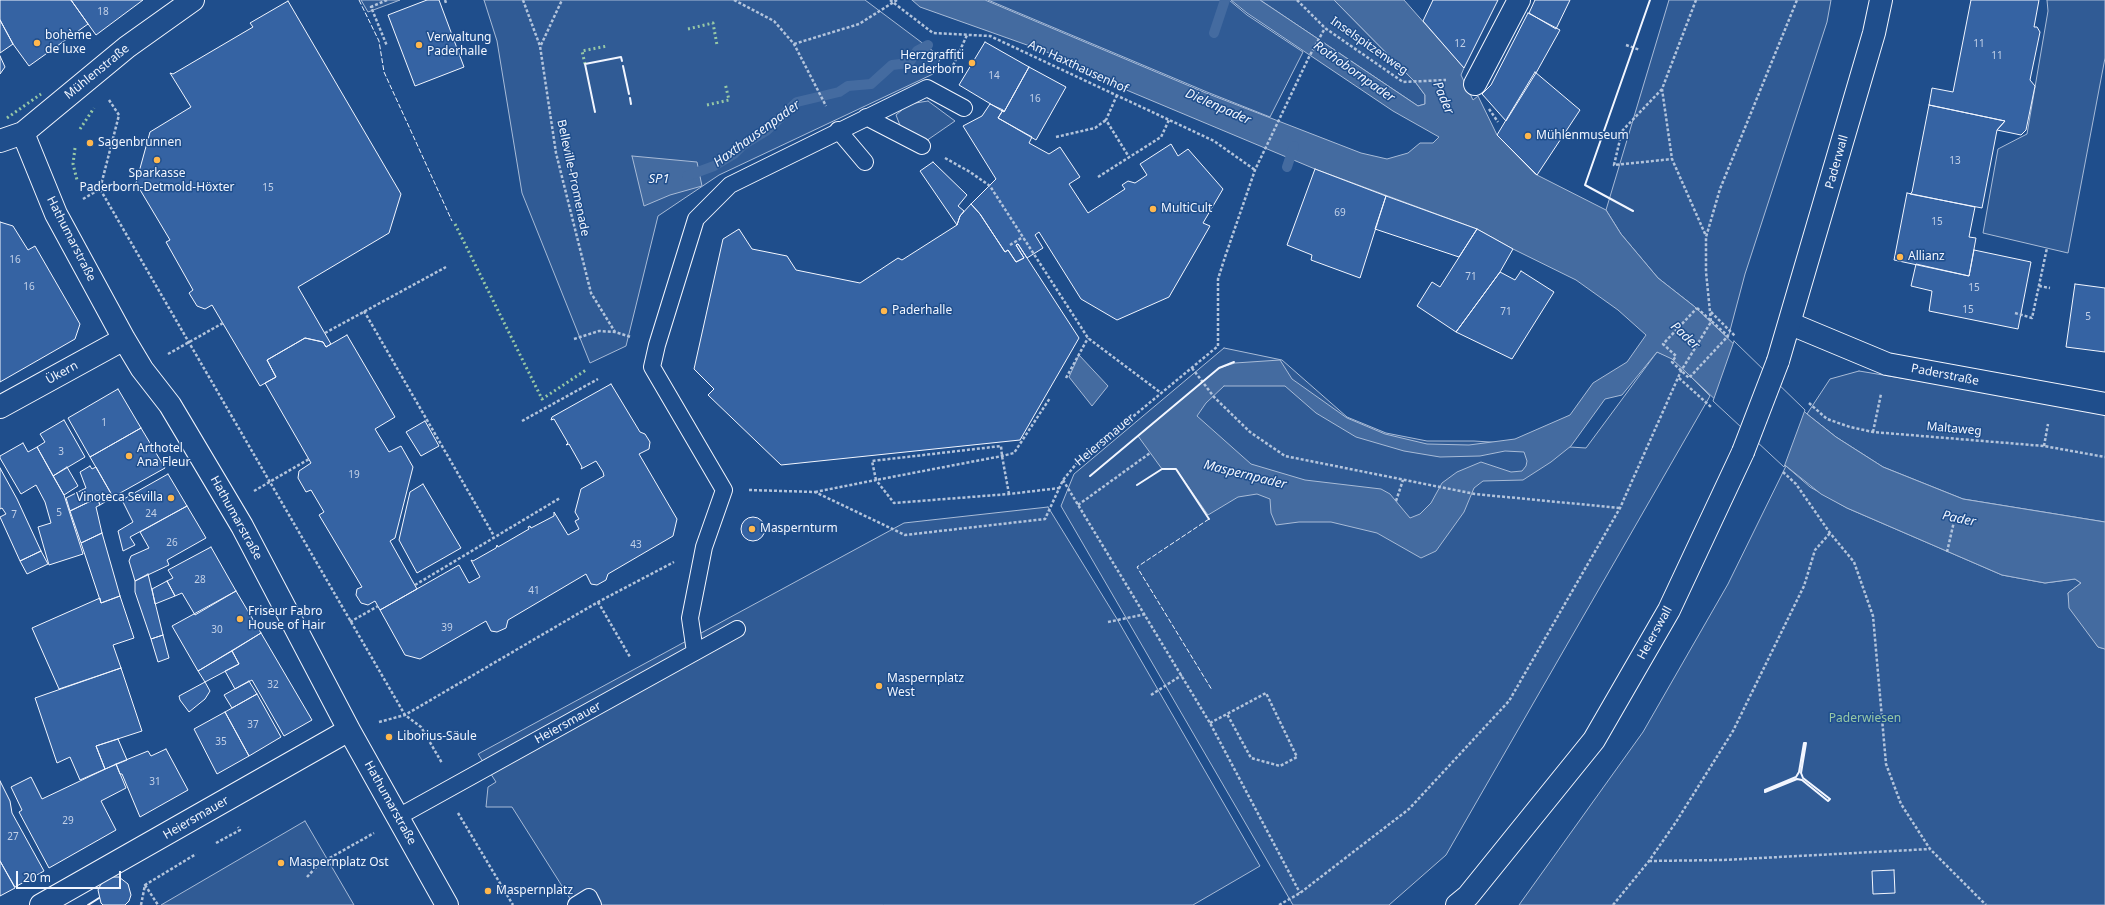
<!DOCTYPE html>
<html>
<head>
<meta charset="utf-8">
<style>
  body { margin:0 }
  #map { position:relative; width:2105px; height:905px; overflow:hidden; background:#1f4e8c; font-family:"Noto Sans",sans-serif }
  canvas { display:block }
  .scale { position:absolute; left:16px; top:871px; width:105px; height:18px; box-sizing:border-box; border:2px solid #f2f6ff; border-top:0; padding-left:5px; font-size:12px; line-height:14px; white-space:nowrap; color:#f2f6ff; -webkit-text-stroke:3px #1f4e8c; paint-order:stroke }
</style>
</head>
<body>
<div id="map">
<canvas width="2105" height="905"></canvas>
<div class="scale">20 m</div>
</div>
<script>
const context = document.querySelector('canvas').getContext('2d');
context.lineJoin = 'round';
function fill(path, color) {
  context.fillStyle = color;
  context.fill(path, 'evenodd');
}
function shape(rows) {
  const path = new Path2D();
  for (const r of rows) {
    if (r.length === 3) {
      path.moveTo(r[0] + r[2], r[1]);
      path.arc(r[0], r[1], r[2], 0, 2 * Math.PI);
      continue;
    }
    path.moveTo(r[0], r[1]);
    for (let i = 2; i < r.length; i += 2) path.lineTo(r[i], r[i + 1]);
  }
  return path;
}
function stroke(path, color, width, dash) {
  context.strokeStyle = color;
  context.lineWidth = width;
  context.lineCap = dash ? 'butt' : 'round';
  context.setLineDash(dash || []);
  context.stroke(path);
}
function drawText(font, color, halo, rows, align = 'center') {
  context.font = font + ' "Noto Sans",sans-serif';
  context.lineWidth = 3;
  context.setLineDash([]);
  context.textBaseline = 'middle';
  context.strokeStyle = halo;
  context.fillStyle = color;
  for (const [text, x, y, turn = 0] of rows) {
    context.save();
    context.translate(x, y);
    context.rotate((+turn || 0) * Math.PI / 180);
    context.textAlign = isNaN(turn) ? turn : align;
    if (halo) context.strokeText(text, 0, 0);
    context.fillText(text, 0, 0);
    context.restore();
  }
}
const built = shape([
  [361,0,400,0,368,12,361,0],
  [484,0,865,0,941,57,933,74,719,175,658,216,626,346,590,363,522,193,497,41,484,0],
  [988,0,1229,0,1247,15,1303,52,1270,117,1207,92,988,0],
  [1260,0,1334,0,1416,83,1425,95,1425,104,1418,106,1260,0],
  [1669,0,1831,0,1827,22,1745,274,1728,338,1695,307,1658,278,1621,234,1606,210,1669,0],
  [2047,0,2105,0,2105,58,2068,253,1983,233,1998,149,2027,134,2048,11,2047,0],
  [928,101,955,121,926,141,901,128,896,115,909,104,928,101],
  [1224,348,1282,360,1347,417,1386,433,1427,441,1474,441,1586,448,1657,352,1672,358,1710,396,1446,855,1389,905,1293,905,1061,506,1074,474,1224,348],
  [1859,371,2105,412,2105,522,1963,499,1883,467,1836,437,1807,414,1830,379,1859,371],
  [1786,466,1810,487,1847,508,2002,575,2045,583,2075,579,2081,583,2068,593,2069,599,2098,647,2105,649,2105,905,1519,905,1643,732,1728,584,1786,466],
  [1048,507,1117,619,1260,866,1193,905,574,905,512,807,486,807,488,787,496,782,478,754,904,523,1048,507],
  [305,821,354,905,161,905,305,821]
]);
fill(built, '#305b95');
stroke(built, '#a8bbd7', 1);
const water = shape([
  [912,0,985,0,1206,93,1361,153,1387,159,1408,153,1420,143,1433,143,1439,137,1393,111,1247,13,1231,0,1260,0,1418,106,1425,104,1425,95,1416,83,1334,0,1404,0,1464,68,1461,75,1473,100,1478,96,1497,135,1535,174,1606,210,1621,234,1658,278,1695,307,1807,414,1836,437,1883,467,1963,499,2105,522,2105,649,2098,647,2069,608,2068,593,2081,583,2075,579,2045,583,2002,575,1847,508,1821,494,1786,466,1672,359,1657,352,1622,395,1605,399,1571,446,1551,462,1523,480,1483,481,1474,488,1464,512,1436,551,1421,558,1377,533,1331,522,1299,522,1276,525,1271,513,1270,499,1257,494,1238,497,1208,515,1176,469,1162,469,1138,436,1219,368,1235,363,1280,360,1292,379,1347,418,1385,434,1427,444,1469,445,1515,439,1570,415,1593,383,1627,362,1646,335,1618,310,1576,280,1513,249,1477,229,1315,169,1124,89,1058,56,920,7,912,0],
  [1224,386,1285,386,1316,413,1356,437,1404,451,1440,457,1480,456,1505,451,1524,452,1527,461,1526,466,1522,471,1511,472,1481,462,1457,472,1442,483,1431,503,1420,514,1410,518,1390,494,1381,489,1305,480,1251,464,1197,416,1206,403,1224,386],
  [632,156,697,162,702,186,670,195,644,206,632,156],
  [1079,355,1108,386,1092,406,1069,377,1079,355]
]);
fill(water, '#446ba0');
stroke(water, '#a8bbd7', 1);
const pier = shape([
  [1734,341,1805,410,1784,467,1713,401,1734,341]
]);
fill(pier, '#1f4e8c');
stroke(pier, '#a8bbd7', 1);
stroke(shape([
  [1214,33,1225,0],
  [1287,167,1294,146],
  [687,176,714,166,734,154,743,145,766,131,797,102,839,92,848,86,871,84,892,65,909,63,917,51,928,45]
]), '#446ba0', 10);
const building = shape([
  [0,0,71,0,88,24,29,66,13,44,0,20,0,0],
  [71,0,143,0,96,35,71,0],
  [427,0,439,0,464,67,415,86,388,15,427,0],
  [1433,0,1498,0,1464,68,1423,21,1433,0],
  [1535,0,1570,0,1556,29,1529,13,1535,0],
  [1971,0,2039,0,2034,27,2037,27,2040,32,2030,80,2035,86,2026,130,2021,135,1997,130,2005,121,1929,105,1932,88,1953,92,1971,0],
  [288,1,401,194,389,233,298,287,331,344,326,347,323,342,305,338,267,360,276,377,260,386,212,305,205,309,197,306,189,293,193,290,166,242,170,240,136,183,150,132,191,107,170,73,173,74,253,27,250,23,288,1],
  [1528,13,1560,30,1536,73,1506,121,1482,94,1491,85,1528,13],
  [0,20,13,44,0,53,0,20],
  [985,42,1029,67,1004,112,959,85,985,42],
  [0,56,5,67,0,74,0,56],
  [1029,67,1066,87,1036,140,998,118,1003,110,1004,112,1029,67],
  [1535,72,1580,110,1537,175,1497,135,1535,72],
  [990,104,1003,110,998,118,1032,137,1029,143,1049,154,1060,147,1080,177,1069,184,1088,213,1125,189,1122,185,1128,181,1135,183,1147,175,1140,164,1171,144,1178,156,1188,149,1223,189,1203,223,1210,226,1169,297,1117,320,1081,299,1039,232,1035,235,1043,248,1027,258,1018,244,1016,245,1024,258,1016,262,1008,250,1005,252,980,214,971,204,996,179,963,126,982,116,990,104],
  [1929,105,2005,121,1997,130,1982,208,1910,194,1912,192,1929,105],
  [933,162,967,195,958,206,964,211,960,216,957,225,920,171,933,162],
  [1315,169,1386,196,1360,278,1311,260,1312,255,1287,245,1315,169],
  [1907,193,1975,207,1969,237,1976,238,1969,276,1894,260,1907,193],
  [1386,196,1477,229,1459,257,1375,229,1386,196],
  [971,204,980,214,1005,252,1008,250,1016,262,1024,258,1016,245,1018,244,1079,338,1020,440,781,465,708,395,714,389,694,369,723,239,739,229,752,249,787,256,796,270,860,283,898,258,902,260,957,225,960,216,971,204],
  [0,222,13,226,28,250,35,246,80,324,75,339,0,382,0,222],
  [1477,229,1513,249,1500,272,1456,332,1417,306,1432,282,1440,287,1477,229],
  [1974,250,2031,262,2018,329,1929,311,1932,291,1911,286,1916,264,1969,276,1974,250],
  [1521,271,1554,292,1512,359,1456,332,1500,272,1515,280,1521,271],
  [2075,284,2105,288,2105,352,2066,347,2075,284],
  [347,335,395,417,375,429,389,452,401,446,413,467,395,538,390,541,417,589,380,610,375,601,368,605,361,603,356,595,357,589,362,587,319,515,324,512,311,490,306,492,298,478,299,471,311,463,265,383,276,377,267,360,305,338,323,342,326,347,347,335],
  [611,384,640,432,645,434,650,442,649,449,639,454,677,519,673,536,608,574,606,580,597,585,591,584,586,574,508,620,506,628,497,632,491,631,486,621,420,659,405,655,380,610,459,565,469,583,480,577,471,560,473,561,496,548,497,545,498,547,529,529,528,527,530,526,531,528,554,516,554,512,568,535,579,529,575,521,579,519,575,512,581,489,604,476,603,472,596,461,581,469,582,467,569,444,566,445,568,443,554,419,551,420,552,417,611,384],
  [118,389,141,428,90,457,68,418,118,389],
  [64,420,85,457,53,476,37,447,45,442,40,434,64,420],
  [425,421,439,446,421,456,406,432,425,421],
  [141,428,165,468,113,497,90,457,141,428],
  [23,443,28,452,37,447,64,495,83,554,49,565,38,527,51,523,45,502,36,485,21,494,0,458,0,456,23,443],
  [90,466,92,469,96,467,113,497,100,505,97,498,70,511,66,498,86,488,80,472,90,466],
  [67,467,78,486,64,495,53,476,67,467],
  [0,468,17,499,41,551,20,561,0,517,6,514,2,508,0,509,0,468],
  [168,474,187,506,130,537,135,545,123,551,118,531,133,522,122,500,168,474],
  [423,484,461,548,417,573,399,540,410,492,423,484],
  [97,498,100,505,96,507,102,533,81,543,70,511,97,498],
  [187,506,206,538,167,560,169,565,135,581,129,561,131,556,149,548,140,532,187,506],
  [753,529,12],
  [102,533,120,596,101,603,81,543,102,533],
  [211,547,236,591,195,615,182,593,175,596,167,581,173,578,168,570,211,547],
  [41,551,48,564,27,574,20,561,41,551],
  [148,574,163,635,151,639,135,592,135,581,148,574],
  [167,581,175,596,155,604,152,589,167,581],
  [236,591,261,633,198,671,172,626,236,591],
  [120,596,134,638,113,645,121,668,59,689,32,628,100,598,101,603,120,596],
  [261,633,312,720,284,736,252,680,235,689,225,671,239,664,232,651,261,633],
  [163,635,169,658,158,662,151,639,163,635],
  [232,651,239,664,205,682,198,671,232,651],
  [121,668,142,731,96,746,105,769,80,780,70,757,57,763,35,698,121,668],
  [249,681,257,694,232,708,224,695,249,681],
  [205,682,210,691,205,699,189,712,180,700,179,696,205,682],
  [257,694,281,737,249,756,225,712,257,694],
  [225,712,249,756,217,774,194,729,225,712],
  [118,739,127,760,105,769,96,746,118,739],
  [166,749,188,790,140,817,122,774,120,774,116,764,148,751,151,756,166,749],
  [116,764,126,788,101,801,116,830,49,868,19,812,22,810,11,787,31,777,42,799,116,764],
  [0,781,10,801,12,813,44,871,15,887,0,861,0,781],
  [0,861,15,888,0,896,0,861],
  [1894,870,1895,893,1873,894,1872,871,1894,870],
  [111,877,119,877,128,884,131,895,129,901,125,905,103,905,101,903,98,890,101,884,111,877]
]);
fill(building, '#3563a3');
stroke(building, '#f2f6ff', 1);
const service = shape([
  [866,117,922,146],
  [838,130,865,162],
  [695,652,690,618,704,547,724,490,652,367,657,345,696,219,730,185,927,88,964,108],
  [398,817,737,629],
  [576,905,589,897,593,905]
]);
const minor = shape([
  [1475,84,1519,0],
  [23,133,56,214,124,339,142,369,170,405,242,526,349,730,447,905],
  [0,141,23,133,127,47,193,0],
  [1791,324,1887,364,2105,404],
  [0,407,124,339],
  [41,905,349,730]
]);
const secondary = shape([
  [1778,361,1874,33,1881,0],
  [1457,905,1468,896,1594,740,1669,610,1743,452]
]);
stroke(service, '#f2f6ff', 18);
stroke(minor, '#f2f6ff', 24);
stroke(secondary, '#f2f6ff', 24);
stroke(shape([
  [387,0,371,7,387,46],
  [445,0,446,3],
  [523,0,540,46,556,153,591,293,615,332],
  [734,0,774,21,794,44,826,106],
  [890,0,933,33,990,36,1214,141,1255,170],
  [1297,0,1325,28,1403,82,1446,80],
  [1696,0,1662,89,1672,159,1706,236],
  [794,44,859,24,897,0],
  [541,45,562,0],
  [1626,45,1640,50],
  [951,70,967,35],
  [1662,89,1622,131,1614,165,1672,159],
  [1117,95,1106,120,1129,157],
  [109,100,119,115,100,189,405,715,421,727,442,763],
  [1489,109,1498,122],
  [1056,137,1095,128,1106,120],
  [945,158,970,172,990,186,1088,338,1161,393],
  [1098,177,1161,137,1169,120],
  [83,199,100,189],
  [1010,245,1023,237],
  [2039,286,2050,288],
  [1697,308,1728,336,1689,378,1672,362,1676,356,1663,344,1697,308],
  [364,311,494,536],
  [1711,312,1735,336],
  [2015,313,2032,318,2047,248],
  [325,333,446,267],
  [574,339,599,331,615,332,631,337],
  [168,354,223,323],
  [1192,368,1214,397,1250,432,1285,456,1475,494,1620,508],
  [1066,378,1088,338],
  [1679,378,1711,407],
  [1809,403,1827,419,1850,427,1873,432,2044,446,2105,457],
  [522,421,598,379],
  [1873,432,1881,394],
  [2044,446,2048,424],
  [1783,472,1796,484,1830,533,1854,562,1873,616,1886,764,1901,804,1930,849,1986,905],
  [1063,480,1210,723,1300,893],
  [749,490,815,492,905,535,1045,519,1063,480,1077,463,1218,346,1218,279,1225,257,1255,170,1309,57,1325,28],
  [254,491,309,459],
  [815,492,876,480,894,503,1009,494,1060,488],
  [1009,494,1002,456,1001,446,872,461,876,480,1002,456,1014,453,1050,398],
  [1396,501,1403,480],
  [1078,505,1150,453],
  [1947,552,1955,517],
  [415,585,560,498],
  [598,602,630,657],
  [350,622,378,606],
  [1108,622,1146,614],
  [1151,695,1182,675],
  [379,722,405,715,598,602,674,562],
  [1210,723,1227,714,1266,693,1297,757,1280,766,1251,758,1227,714],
  [458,813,513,905],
  [216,843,240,830,238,827],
  [1649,861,1723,860,1930,849],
  [307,877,319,864,374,833],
  [145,885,158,905],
  [141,905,145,885,196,854],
  [1279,905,1300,893,1409,809,1509,701,1620,508,1681,371,1711,322,1706,272,1706,237,1720,189,1797,0],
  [1613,905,1649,861,1676,822,1733,731,1804,586,1815,550,1830,533]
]), '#b3c4dc', 2.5, [3, 2]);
stroke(service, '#1f4e8c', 16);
stroke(minor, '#1f4e8c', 22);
stroke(secondary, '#1f4e8c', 22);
const secondaryBridge = shape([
  [1743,452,1778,361]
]);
stroke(secondaryBridge, '#f2f6ff', 24, []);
stroke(secondaryBridge, '#1f4e8c', 22);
stroke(shape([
  [688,29,713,23,717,45],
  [585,64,582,51,607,46],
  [707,105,729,100,725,83],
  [7,118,41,94],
  [80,129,94,108],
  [75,148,73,164,77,180],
  [455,224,542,399,586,370]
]), '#97c8a6', 3, [2, 3]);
stroke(shape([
  [359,0,379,41,384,72,452,221],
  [1209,519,1137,567,1212,690]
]), '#f2f6ff', 1, [5, 2]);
stroke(shape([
  [623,66,629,94],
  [630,98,631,104],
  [595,112,585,64,621,57,622,61],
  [1633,211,1585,185,1650,0],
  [1090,476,1219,368,1234,362],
  [1137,485,1162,469,1176,469,1209,519],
  [1804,743,1806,743,1801,773,1803,778,1830,799,1828,801,1802,780,1797,779,1765,792,1765,790,1796,777,1799,772,1804,743],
  [88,905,99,898]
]), '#f2f6ff', 2);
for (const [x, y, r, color] of [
  [37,43,4,"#ffb74d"],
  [419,45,4,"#ffb74d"],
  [972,63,4,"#ffb74d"],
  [1528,136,4,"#ffb74d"],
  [90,143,4,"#ffb74d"],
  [157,160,4,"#ffb74d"],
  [1153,209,4,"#ffb74d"],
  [1900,257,4,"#ffb74d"],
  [884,311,4,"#ffb74d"],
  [129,456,4,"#ffb74d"],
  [171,498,4,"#ffb74d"],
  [752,529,4,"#ffb74d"],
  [240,619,4,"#ffb74d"],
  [879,686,4,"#ffb74d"],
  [389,737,4,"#ffb74d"],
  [281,863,4,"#ffb74d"],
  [488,891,4,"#ffb74d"]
]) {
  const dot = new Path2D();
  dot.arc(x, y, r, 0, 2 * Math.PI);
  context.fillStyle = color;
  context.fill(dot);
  stroke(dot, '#1f4e8c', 1.5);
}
drawText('10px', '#c3d1e8', null, [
  ["18",103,12],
  ["12",1460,44],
  ["11",1979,44],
  ["11",1997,56],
  ["14",994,76],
  ["16",1035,99],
  ["13",1955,161],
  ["15",268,188],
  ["69",1340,213],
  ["15",1937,222],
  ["16",15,260],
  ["71",1471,277],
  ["16",29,287],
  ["15",1974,288],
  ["15",1968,310],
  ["71",1506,312],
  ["5",2088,317],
  ["1",104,423],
  ["3",61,452],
  ["19",354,475],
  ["5",59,513],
  ["24",151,514],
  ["7",14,515],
  ["26",172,543],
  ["43",636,545],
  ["28",200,580],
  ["41",534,591],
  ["39",447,628],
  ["30",217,630],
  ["32",273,685],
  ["37",253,725],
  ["35",221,742],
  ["31",155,782],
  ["29",68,821],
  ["27",13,837]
]);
drawText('12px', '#f2f6ff', '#1f4e8c', [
  ["bohème",45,36],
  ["de luxe",45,50],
  ["Verwaltung",427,38],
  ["Paderhalle",427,52],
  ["Herzgraffiti",964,56,"right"],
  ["Paderborn",964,70,"right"],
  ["Mühlenmuseum",1536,136],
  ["Sagenbrunnen",98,143],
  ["Sparkasse",157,174,"center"],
  ["Paderborn-Detmold-Höxter",157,188,"center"],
  ["MultiCult",1161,209],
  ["Allianz",1908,257],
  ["Paderhalle",892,311],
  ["Arthotel",137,449],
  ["Ana Fleur",137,463],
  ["Vinoteca Sevilla",163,498,"right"],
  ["Maspernturm",760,529],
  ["Friseur Fabro",248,612],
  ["House of Hair",248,626],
  ["Maspernplatz",887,679],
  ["West",887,693],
  ["Liborius-Säule",397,737],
  ["Maspernplatz Ost",289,863],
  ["Maspernplatz",496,891]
], 'left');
drawText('12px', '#f2f6ff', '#1f4e8c', [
  ["Inselspitzenweg",1369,46,35],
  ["Am Haxthausenhof",1078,67,25],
  ["Mühlenstraße",97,72,-39],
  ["Paderwall",1837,162,-74],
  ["Belleville-Promenade",573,178,78],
  ["Hathumarstraße",71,239,63],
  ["Ükern",62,373,-29],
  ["Paderstraße",1945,375,11],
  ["Maltaweg",1954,429,5],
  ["Heiersmauer",1105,440,-40],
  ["Hathumarstraße",236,518,61],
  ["Heierswall",1655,633,-61],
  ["Heiersmauer",568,723,-29],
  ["Hathumarstraße",390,803,61],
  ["Heiersmauer",196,818,-30]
]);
drawText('12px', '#97c8a6', '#1f4e8c', [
  ["Paderwiesen",1865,719]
]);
drawText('italic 13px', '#f2f6ff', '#1f4e8c', [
  ["Rothobornpader",1354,72,35],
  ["Pader",1443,98,67],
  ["Dielenpader",1218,107,24],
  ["Haxthausenpader",757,134,-36],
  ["SP1",659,179],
  ["Pader",1685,336,43],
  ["Maspernpader",1245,475,14],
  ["Pader",1959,519,12]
]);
</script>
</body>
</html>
